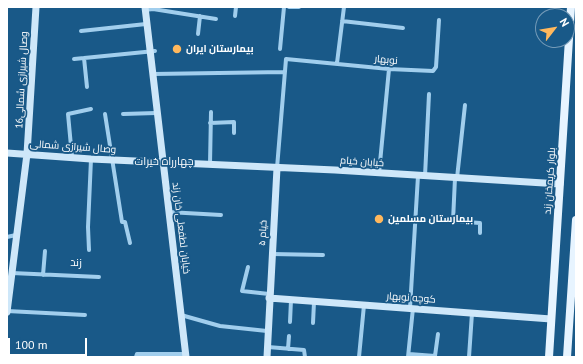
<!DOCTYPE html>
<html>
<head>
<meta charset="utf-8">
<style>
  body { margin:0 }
  #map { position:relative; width:583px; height:364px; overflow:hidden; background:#195988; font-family:"PT Sans",sans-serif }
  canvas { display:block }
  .frame { position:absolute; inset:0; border:8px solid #fff; pointer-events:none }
  .north { position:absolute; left:535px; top:8px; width:40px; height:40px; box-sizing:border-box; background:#195988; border:1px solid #759bb8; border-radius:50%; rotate:59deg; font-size:11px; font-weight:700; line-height:16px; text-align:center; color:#fff }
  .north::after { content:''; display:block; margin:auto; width:14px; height:18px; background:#ffb85d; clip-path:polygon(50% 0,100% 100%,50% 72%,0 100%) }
  .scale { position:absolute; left:8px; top:338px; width:79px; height:18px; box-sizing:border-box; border:2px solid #fff; border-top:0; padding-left:5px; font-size:12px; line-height:14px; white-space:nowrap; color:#fff; -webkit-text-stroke:3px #195988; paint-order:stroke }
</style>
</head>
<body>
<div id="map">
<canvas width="583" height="364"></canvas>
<div class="frame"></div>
<div class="north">N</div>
<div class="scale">100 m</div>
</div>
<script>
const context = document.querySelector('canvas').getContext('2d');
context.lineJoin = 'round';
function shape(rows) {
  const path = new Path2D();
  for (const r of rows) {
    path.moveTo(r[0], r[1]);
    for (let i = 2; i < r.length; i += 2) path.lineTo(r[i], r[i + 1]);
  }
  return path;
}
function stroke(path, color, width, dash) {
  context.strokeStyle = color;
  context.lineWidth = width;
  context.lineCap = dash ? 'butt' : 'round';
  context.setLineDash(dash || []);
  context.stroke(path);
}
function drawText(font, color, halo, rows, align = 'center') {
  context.font = font + ' "PT Sans",Cairo,sans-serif';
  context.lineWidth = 3.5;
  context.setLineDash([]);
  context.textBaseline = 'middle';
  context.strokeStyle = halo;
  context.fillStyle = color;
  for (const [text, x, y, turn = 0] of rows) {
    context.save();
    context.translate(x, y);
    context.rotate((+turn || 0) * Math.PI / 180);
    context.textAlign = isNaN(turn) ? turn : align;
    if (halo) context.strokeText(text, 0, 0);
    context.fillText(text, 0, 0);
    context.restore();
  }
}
stroke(shape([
  [289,7,299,7],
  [145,10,153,9,216,19],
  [235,16,236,7],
  [342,21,403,28],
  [81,31,146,24],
  [198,34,200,16],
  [280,49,284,7],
  [84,58,87,87],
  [74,59,155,51],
  [337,63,344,7],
  [153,74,284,72],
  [105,114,122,222,125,222,130,243],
  [123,114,156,113],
  [210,123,234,122,234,133],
  [72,157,68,114,91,109],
  [210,164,211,112],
  [277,168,286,59,389,69,433,71,436,67,439,20],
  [379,173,389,69],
  [425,176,429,94],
  [455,178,453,221,480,223,480,233],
  [457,178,465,105],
  [168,212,221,215],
  [7,237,16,235],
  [89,250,88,227,91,159],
  [272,254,323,255],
  [248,267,242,291,269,294],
  [12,273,99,277],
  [43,275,45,251],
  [410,308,418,176],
  [7,311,85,315],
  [181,315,220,326,267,331],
  [290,322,291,300],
  [313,323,314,302],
  [268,347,304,350,305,357],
  [288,349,289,336],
  [409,354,435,356,438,334],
  [136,357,137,354,186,354],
  [359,357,364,305],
  [408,357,413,308],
  [469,357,472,313]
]), '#a1ceed', 4);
stroke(shape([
  [145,7,186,357],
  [7,153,91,159,335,170,560,184],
  [269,298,551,319],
  [7,312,27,154,36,7],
  [267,357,277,168]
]), '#cee7f9', 7);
stroke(shape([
  [549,357,571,7],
  [567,357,576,220]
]), '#e7f4ff', 8);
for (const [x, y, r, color] of [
  [177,49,5,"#ffb85d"],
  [379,219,5,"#ffb85d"]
]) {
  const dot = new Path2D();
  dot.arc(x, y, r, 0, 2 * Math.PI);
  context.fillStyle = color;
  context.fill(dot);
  stroke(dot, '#195988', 1.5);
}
drawText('bold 10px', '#fff', '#195988', [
  ["بیمارستان ایران",186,49],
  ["بیمارستان مسلمین",388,219]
], 'left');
drawText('10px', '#fff', '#195988', [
  ["نوبهار",386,60,5],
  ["وصال شیرازی شمالی16",22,80,-87],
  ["وصال شیرازی شمالی",73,147,4],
  ["خیابان خیام",362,162,4],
  ["بلوار کریمخان زند",550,181,-86],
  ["خیابان لطفعلی خان زند",181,228,83],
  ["۵ خیام",263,233,-86],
  ["کوچه نوبهار",411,298,4]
]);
drawText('11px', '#fff', '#195988', [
  ["چهارراه خیرات",164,162],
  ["زند",76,263]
]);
</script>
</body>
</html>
